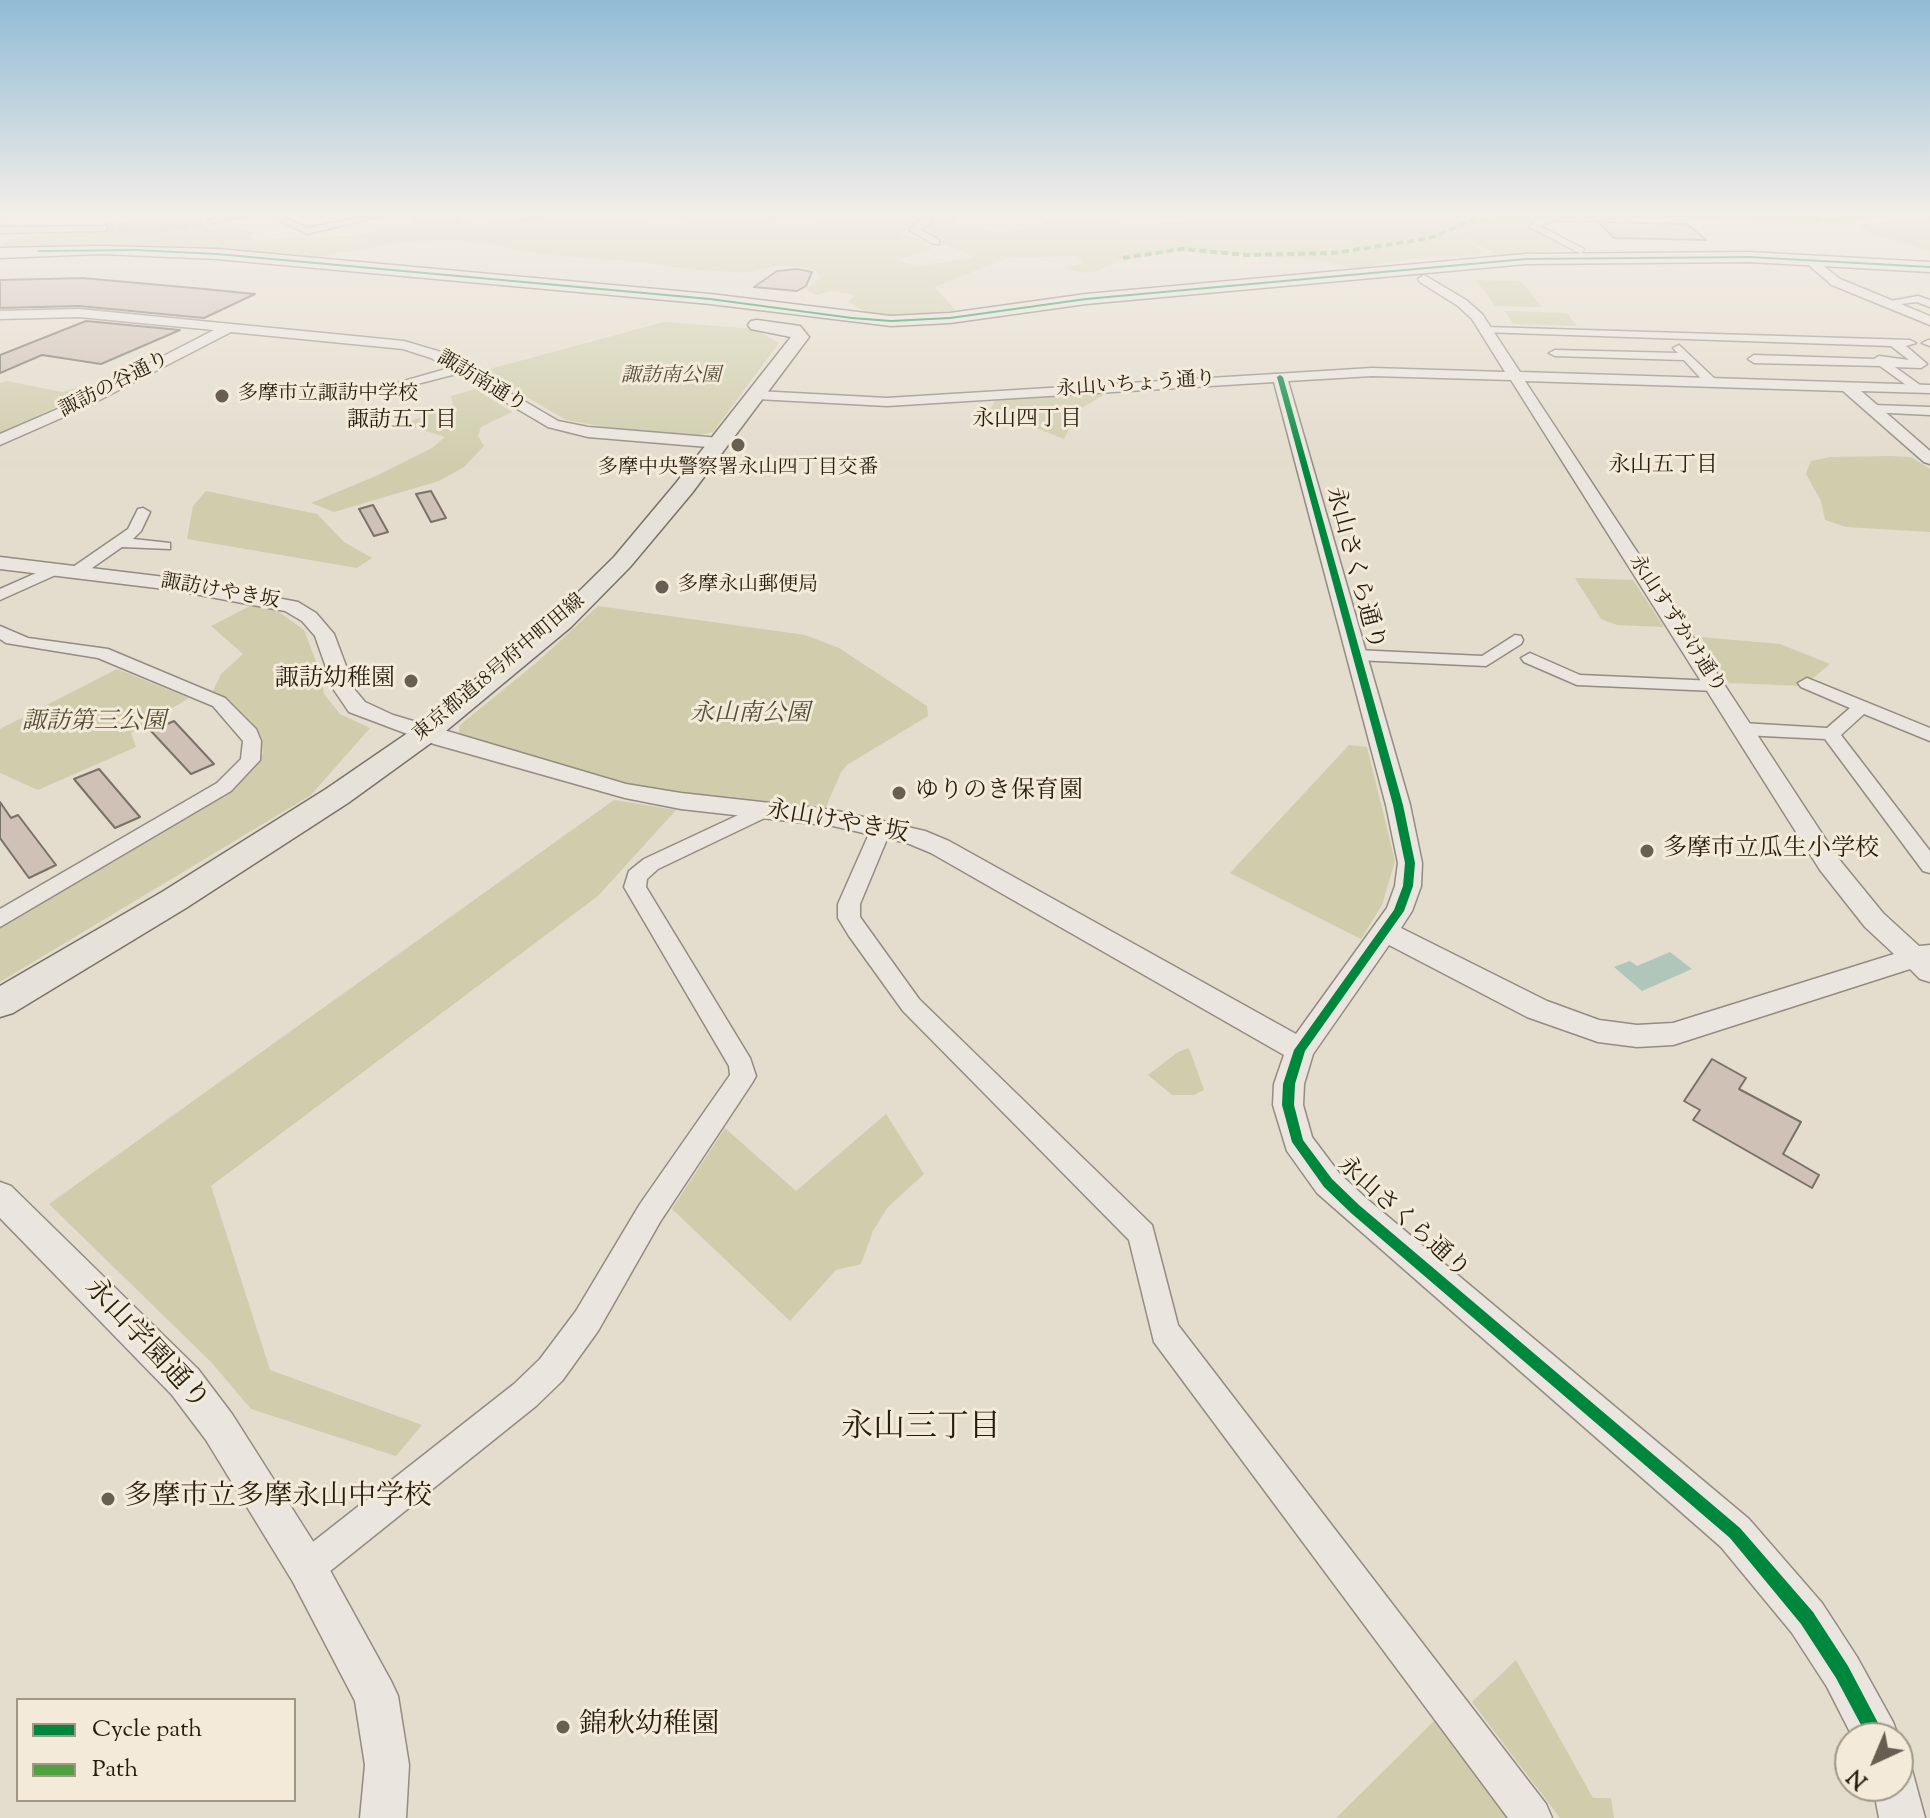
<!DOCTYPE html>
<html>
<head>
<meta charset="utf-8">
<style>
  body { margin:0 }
  #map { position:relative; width:1930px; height:1818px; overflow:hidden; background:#e4dccd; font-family:"Sorts Mill Goudy",serif }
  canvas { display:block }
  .legend { position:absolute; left:16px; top:1698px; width:280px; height:104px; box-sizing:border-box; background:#f3ead9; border:2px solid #a19888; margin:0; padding:10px 14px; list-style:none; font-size:24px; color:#261c0f }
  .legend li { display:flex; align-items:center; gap:16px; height:40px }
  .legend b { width:40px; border:2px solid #a19888 }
  .north { position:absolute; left:1834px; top:1722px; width:80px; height:80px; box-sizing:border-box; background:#f3ead9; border:2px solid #a19888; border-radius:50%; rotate:224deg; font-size:22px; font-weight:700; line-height:32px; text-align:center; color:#261c0f }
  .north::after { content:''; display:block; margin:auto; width:28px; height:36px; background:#685f52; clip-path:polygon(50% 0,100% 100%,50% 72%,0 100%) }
</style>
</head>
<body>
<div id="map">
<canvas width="1930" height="1818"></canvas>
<ul class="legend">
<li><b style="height:10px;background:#00873e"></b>Cycle path</li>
<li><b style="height:10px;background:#50a13f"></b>Path</li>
</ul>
<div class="north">N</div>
</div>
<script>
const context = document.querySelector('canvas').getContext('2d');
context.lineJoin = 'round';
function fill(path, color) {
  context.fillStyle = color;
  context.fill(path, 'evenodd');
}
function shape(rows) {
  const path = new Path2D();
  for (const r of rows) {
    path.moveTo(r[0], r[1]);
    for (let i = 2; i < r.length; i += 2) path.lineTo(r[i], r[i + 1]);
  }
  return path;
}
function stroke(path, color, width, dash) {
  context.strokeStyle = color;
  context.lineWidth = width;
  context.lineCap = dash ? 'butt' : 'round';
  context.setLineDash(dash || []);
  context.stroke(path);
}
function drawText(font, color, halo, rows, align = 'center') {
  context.font = font + ' "Sorts Mill Goudy","Noto Serif JP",serif';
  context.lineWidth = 6;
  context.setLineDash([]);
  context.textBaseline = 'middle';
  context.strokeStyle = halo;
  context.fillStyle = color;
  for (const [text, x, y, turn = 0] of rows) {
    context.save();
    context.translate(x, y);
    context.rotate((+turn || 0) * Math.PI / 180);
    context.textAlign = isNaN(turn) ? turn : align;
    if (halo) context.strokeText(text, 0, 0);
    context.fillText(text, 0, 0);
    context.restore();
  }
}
fill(shape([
  [146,213,202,213,196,217,201,220,201,226,216,230,237,226,253,233,249,237,255,240,365,235,384,227,414,224,412,214,414,213,465,213,459,219,475,225,559,213,639,213,648,226,656,228,688,225,685,215,675,213,769,213,777,218,775,224,795,226,817,224,821,213,951,213,957,216,956,223,996,233,1038,228,1052,217,1069,214,1132,225,1185,221,1179,213,1584,213,1595,216,1591,220,1578,222,1530,225,1571,248,1499,256,1462,237,1481,249,1480,255,1401,260,1354,269,1318,260,1181,251,1120,260,1100,270,1086,273,1068,270,1067,266,1083,264,1077,256,1007,258,935,287,957,312,926,316,873,317,848,302,854,296,848,293,831,291,816,295,806,289,821,278,816,270,801,267,778,266,744,273,685,269,648,263,525,253,511,248,457,240,405,242,307,259,0,250,10,238,127,227,127,221],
  [914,225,943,243,973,257,917,267,897,260,931,249,923,240,901,234],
  [1643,213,1791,213,1831,219,1847,213,1917,213,1846,224,1677,221],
  [1930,215,1930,251,1880,237,1862,228,1861,224],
  [1476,280,1521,281,1542,307,1495,306],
  [1505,311,1567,313,1577,326,1513,324],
  [664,322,755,329,779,343,713,432,700,435,615,429,566,420,482,371],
  [6,381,63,392,78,387,99,387,0,433,0,383],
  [475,389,512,412,481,427,478,436,484,446,464,467,439,481,334,512,311,503,376,476,432,448,445,437,404,424,453,404,451,396],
  [1101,393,1102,396,1078,410,1064,439,990,410,995,400],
  [1890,456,1911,457,1930,469,1930,532,1846,527,1825,520,1821,501,1806,474,1811,461,1830,457],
  [206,491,317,514,344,542,372,558,357,568,187,539,193,506],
  [1575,578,1633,580,1664,627,1617,625,1601,619],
  [252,605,279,612,304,630,321,675,324,694,340,714,370,728,311,795,0,982,0,927,219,799,246,776,263,754,261,736,251,721,230,701,213,691,221,674,243,654,211,626],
  [598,606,805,635,839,648,927,706,928,716,847,765,841,772,823,814,628,785,458,737,460,725,536,663],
  [1701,637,1780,644,1830,664,1803,686,1729,683],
  [117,669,189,698,131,733,136,747,38,790,0,773,0,729],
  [1349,745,1367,747,1395,861,1382,905,1361,939,1230,873],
  [614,800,676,810,598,896,211,1186,270,1370,422,1425,396,1456,251,1409,211,1362,49,1204],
  [1189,1048,1204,1090,1194,1095,1172,1095,1148,1075,1178,1052],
  [886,1114,924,1174,887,1208,873,1231,861,1264,836,1270,790,1321,672,1209,725,1128,796,1191],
  [1516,1660,1593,1798,1611,1798,1614,1818,1560,1818,1472,1702],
  [1438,1717,1514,1818,1336,1818]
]), '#cfcdac');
fill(shape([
  [1670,952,1692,969,1642,991,1614,967,1630,961,1637,966]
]), '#b0c6ba');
const building = shape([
  [1605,222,1687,224,1706,240,1614,238,1599,223,1605,222],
  [797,269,812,272,806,286,797,291,754,287,777,271,797,269],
  [82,278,205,289,255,294,204,318,79,306,0,308,0,280,82,278],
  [86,321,180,330,101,364,42,355,0,373,0,355,86,321],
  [431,491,446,518,431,522,416,494,431,491],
  [373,505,388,532,374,536,359,509,373,505],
  [174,721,214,764,191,774,151,731,174,721],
  [99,769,140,817,115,828,74,779,99,769],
  [0,802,11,818,18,815,56,865,29,878,0,838,0,802],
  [1712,1059,1746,1078,1739,1089,1801,1122,1783,1154,1819,1175,1812,1188,1693,1120,1700,1110,1684,1101,1712,1059]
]);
fill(building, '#d0c1b6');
stroke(building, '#787268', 2);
stroke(shape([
  [102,228,154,227,213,220]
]), '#beb6a7', 12, [12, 6]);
const minor = shape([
  [264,213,275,213,308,228,380,213,395,213,307,234,264,213],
  [504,213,518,215,546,213,517,221,504,213],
  [927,213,935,213,928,225,921,230,939,240,939,244,933,244,909,230,927,213],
  [1617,213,1619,215,1615,218,1584,222,1553,220,1540,226,1584,249,1581,254,1530,227,1533,222,1552,214,1584,216,1617,213],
  [1918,296,1930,300,1930,307,1917,302,1885,306,1880,303,1918,296],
  [1486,327,1910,340,1916,343,1906,346,1927,364,1921,368,1895,367,1920,385,1920,391,1916,392,1880,366,1754,363,1748,359,1754,355,1874,359,1879,356,1909,360,1891,346,1482,332,1482,328,1486,327],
  [1928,340,1930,340,1930,346,1922,343,1928,340],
  [1679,345,1714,378,1714,384,1706,384,1684,360,1555,356,1549,353,1555,350,1678,353,1673,348,1679,345],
  [460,365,466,369,464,372,378,394,372,390,460,365],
  [1873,405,1930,407,1930,415,1869,412,1869,406,1873,405],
  [143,508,150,512,141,531,133,539,170,543,170,549,122,547,82,575,70,575,70,569,128,529,138,509,143,508],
  [52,566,58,568,58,574,0,600,0,589,52,566],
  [0,626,28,638,108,649,225,698,256,729,261,741,260,760,231,791,0,927,0,909,217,783,241,759,243,741,213,706,98,658,6,643,0,639,0,626],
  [1515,635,1521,636,1523,640,1521,644,1486,666,1356,660,1347,655,1356,650,1482,656,1515,635],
  [1530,653,1580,675,1715,681,1724,686,1715,691,1577,685,1524,662,1521,658,1530,653],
  [1807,678,1930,728,1930,741,1864,714,1841,735,1930,851,1930,873,1923,871,1825,739,1742,735,1733,729,1742,723,1827,728,1850,708,1801,687,1798,683,1807,678],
  [764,803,774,810,771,815,658,869,647,879,646,887,750,1058,756,1076,752,1083,660,1222,598,1331,562,1381,536,1406,319,1580,307,1585,295,1580,290,1568,295,1556,514,1384,540,1359,576,1311,640,1204,730,1075,729,1066,624,887,629,871,644,859,764,803],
  [882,820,892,827,860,904,860,917,919,999,1152,1225,1178,1325,1546,1804,1552,1818,1508,1818,1154,1342,1129,1240,903,1011,849,936,838,918,838,904,872,827,882,820]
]);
const tertiary = shape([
  [239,213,262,213,213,223,208,220,239,213],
  [106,226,106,230,102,231,0,233,0,227,106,226],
  [1804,257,1812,257,1840,279,1930,316,1930,325,1832,285,1804,261,1804,257],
  [1424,275,1466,300,1482,314,1520,372,1930,385,1930,393,1861,391,1930,451,1930,464,1924,462,1843,391,1525,381,1838,858,1883,913,1919,946,1930,945,1930,982,1920,979,1910,969,1673,1045,1637,1047,1598,1042,1527,1017,1389,945,1313,1054,1304,1084,1303,1105,1312,1137,1339,1173,1367,1199,1749,1519,1822,1603,1857,1657,1893,1722,1899,1738,1898,1741,1898,1738,1853,1738,1827,1687,1792,1633,1721,1547,1317,1193,1287,1151,1273,1105,1274,1084,1284,1055,931,853,907,843,833,826,681,809,625,798,434,744,349,712,334,690,315,636,302,621,285,611,173,590,0,569,0,557,173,578,298,602,316,613,334,634,355,690,365,702,393,715,626,784,681,793,833,810,925,831,949,841,1296,1034,1387,908,1395,886,1398,863,1386,805,1274,382,887,406,757,399,750,395,757,391,887,398,1372,368,1505,372,1472,319,1458,306,1420,282,1418,279,1424,275],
  [1372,376,1511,380,1820,870,1865,927,1894,954,1673,1023,1637,1025,1599,1020,1547,1001,1401,928,1412,911,1421,886,1422,863,1410,805,1288,381,1372,376],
  [79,309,404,341,441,352,558,421,588,427,720,438,728,443,720,448,588,437,548,427,431,358,403,349,231,332,84,408,0,445,0,434,74,402,214,330,79,317,0,319,0,311,79,309],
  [0,1182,11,1186,198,1369,232,1414,321,1554,391,1681,398,1696,409,1765,406,1818,360,1818,365,1765,355,1701,293,1582,206,1440,172,1395,0,1218,0,1182],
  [1898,1764,1912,1770,1925,1818,1879,1818,1873,1786,1898,1786,1898,1764]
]);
const primary = shape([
  [100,246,217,249,710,294,891,316,950,313,1086,294,1526,254,1749,252,1930,262,1930,272,1749,262,1526,264,1086,304,950,323,891,326,710,304,217,259,100,254,0,258,0,248,100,246],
  [757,320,800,326,809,337,692,493,630,567,571,627,435,740,348,803,186,908,13,1013,0,1017,0,986,162,892,326,789,415,728,553,617,614,557,676,483,791,337,751,329,748,325,751,321,757,320]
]);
stroke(minor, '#928c82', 3);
stroke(tertiary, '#928c82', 3);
stroke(primary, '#787268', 3);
fill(minor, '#eae5de');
fill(tertiary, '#eae5de');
fill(primary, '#e7e2d9');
stroke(shape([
  [3,218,14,213]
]), '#a4a099', 2, [6, 6]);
stroke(shape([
  [1615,215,1686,217,1750,214,1839,220,1877,213],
  [1123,258,1182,249,1246,255,1335,253,1430,238,1470,221,1552,217]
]), '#50a13f', 4, [7, 4]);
fill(shape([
  [135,249,217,253,710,298,852,317,891,320,950,317,1086,298,1526,258,1749,256,1930,266,1930,268,1749,258,1526,260,1086,300,950,319,891,322,852,319,710,300,217,255,135,251,39,252,37,251,39,250,135,249],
  [1280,375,1283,377,1403,805,1415,863,1413,886,1404,911,1305,1051,1295,1084,1294,1105,1303,1140,1332,1179,1359,1205,1740,1528,1813,1612,1848,1666,1886,1738,1868,1738,1836,1678,1801,1624,1730,1538,1351,1213,1324,1187,1292,1142,1282,1105,1283,1084,1294,1050,1394,910,1403,886,1405,863,1393,805,1277,377,1280,375]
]), '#00873e');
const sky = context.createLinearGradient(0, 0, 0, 467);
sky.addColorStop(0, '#91bbd6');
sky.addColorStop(0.46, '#f3efe8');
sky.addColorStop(1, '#f3efe800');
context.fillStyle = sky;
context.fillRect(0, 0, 1930, 467);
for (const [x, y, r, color] of [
  [222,396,8,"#685f52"],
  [738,445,8,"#685f52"],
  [662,587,8,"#685f52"],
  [411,681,8,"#685f52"],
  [899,793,8,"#685f52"],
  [1647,851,8,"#685f52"],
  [108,1499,8,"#685f52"],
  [563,1727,8,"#685f52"]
]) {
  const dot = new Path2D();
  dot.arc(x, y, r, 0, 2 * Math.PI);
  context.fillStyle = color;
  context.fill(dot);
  stroke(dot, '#f3ead9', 3);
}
drawText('italic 20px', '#534d36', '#f3ead9', [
  ["諏訪南公園",671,378]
]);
drawText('20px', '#261c0f', '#f3ead9', [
  ["諏訪南通り",481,383,31],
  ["諏訪の谷通り",115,386,-27],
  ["永山いちょう通り",1136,386,-4],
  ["諏訪けやき坂",220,593,10],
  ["永山すずかけ通り",1676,625,57],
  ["東京都道18号府中町田線",500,669,-40]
]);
drawText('20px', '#261c0f', '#f3ead9', [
  ["多摩市立諏訪中学校",238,396],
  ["多摩中央警察署永山四丁目交番",738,470,"center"],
  ["多摩永山郵便局",678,587]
], 'left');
drawText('22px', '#261c0f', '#f3ead9', [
  ["永山四丁目",1027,421],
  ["諏訪五丁目",402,422],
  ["永山五丁目",1663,467]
]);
drawText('24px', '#261c0f', '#f3ead9', [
  ["永山さくら通り",1353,569,75],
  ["永山けやき坂",837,824,10],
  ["永山さくら通り",1402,1219,42]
]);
drawText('24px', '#261c0f', '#f3ead9', [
  ["諏訪幼稚園",395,681,"right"],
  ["ゆりのき保育園",915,793],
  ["多摩市立瓜生小学校",1663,851]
], 'left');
drawText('italic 24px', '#534d36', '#f3ead9', [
  ["永山南公園",750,716],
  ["諏訪第三公園",94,724]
]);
drawText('28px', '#261c0f', '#f3ead9', [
  ["永山学園通り",145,1346,47]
]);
drawText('28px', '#261c0f', '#f3ead9', [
  ["多摩市立多摩永山中学校",124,1499],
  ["錦秋幼稚園",579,1727]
], 'left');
drawText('32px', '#261c0f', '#f3ead9', [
  ["永山三丁目",921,1431]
]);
</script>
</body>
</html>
